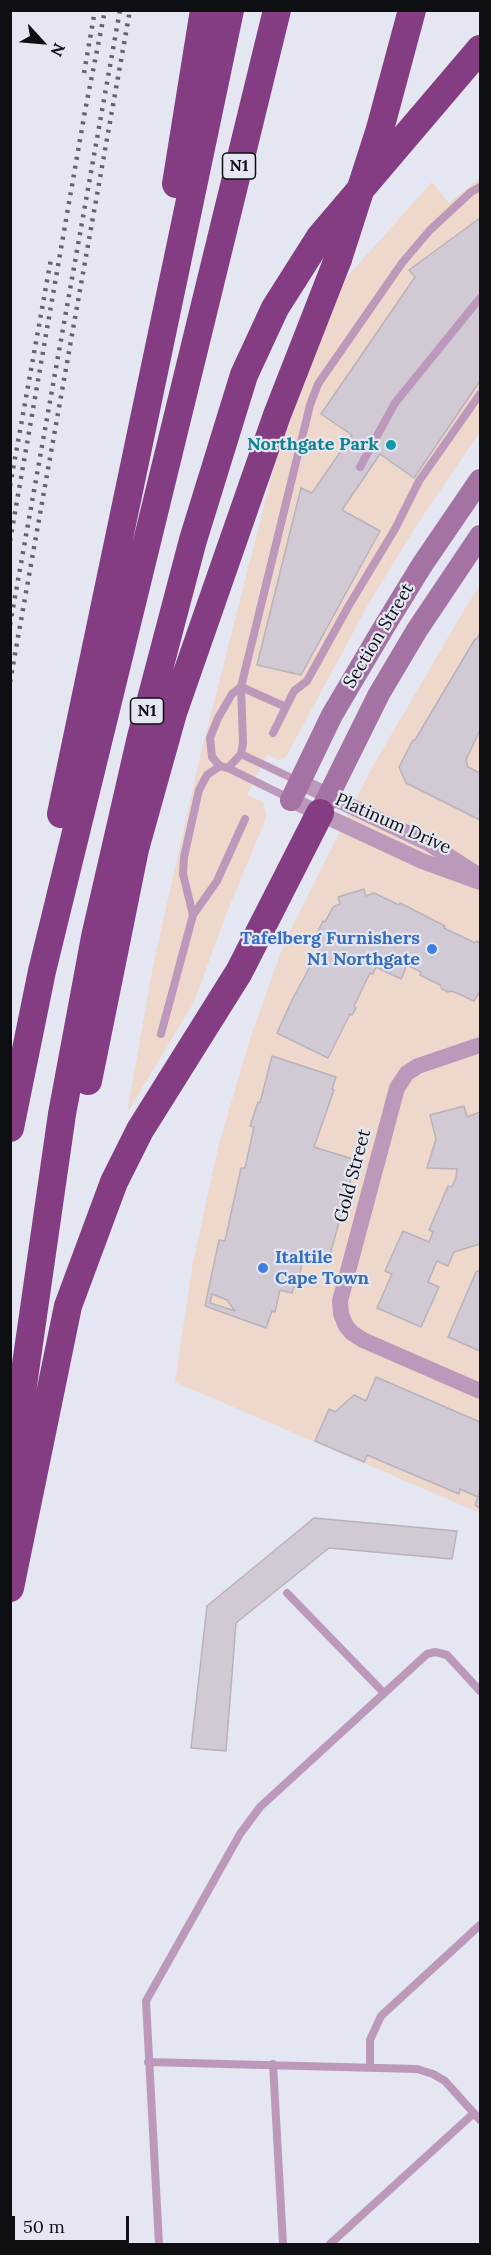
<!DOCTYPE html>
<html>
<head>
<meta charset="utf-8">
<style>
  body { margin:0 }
  #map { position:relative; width:491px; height:2255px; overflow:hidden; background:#e4e6f1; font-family:Lora,serif }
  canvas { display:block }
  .frame { position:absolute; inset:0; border:12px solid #0e0f13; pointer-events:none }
  .north { position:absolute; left:12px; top:12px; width:60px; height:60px; -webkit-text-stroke:4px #e4e6f1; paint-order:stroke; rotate:116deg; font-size:16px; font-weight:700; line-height:24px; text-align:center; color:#0e0f13 }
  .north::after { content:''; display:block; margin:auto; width:21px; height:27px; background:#0e0f13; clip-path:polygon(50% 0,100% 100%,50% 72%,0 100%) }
  .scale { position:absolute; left:12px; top:2216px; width:117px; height:27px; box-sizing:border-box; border:3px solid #0e0f13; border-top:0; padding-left:8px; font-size:18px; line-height:21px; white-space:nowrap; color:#0e0f13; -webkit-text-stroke:4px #e4e6f1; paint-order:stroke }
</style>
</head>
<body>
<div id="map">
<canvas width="491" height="2255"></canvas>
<div class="frame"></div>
<div class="north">N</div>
<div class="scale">50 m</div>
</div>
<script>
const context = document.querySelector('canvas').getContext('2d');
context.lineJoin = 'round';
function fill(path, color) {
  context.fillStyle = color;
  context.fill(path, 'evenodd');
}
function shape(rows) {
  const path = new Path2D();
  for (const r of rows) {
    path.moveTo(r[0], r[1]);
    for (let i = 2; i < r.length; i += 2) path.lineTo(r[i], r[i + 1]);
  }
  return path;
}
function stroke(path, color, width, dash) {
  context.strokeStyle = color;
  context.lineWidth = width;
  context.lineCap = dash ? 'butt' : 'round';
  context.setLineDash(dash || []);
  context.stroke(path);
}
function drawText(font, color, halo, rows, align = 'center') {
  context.font = font + ' Lora,serif';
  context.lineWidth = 4.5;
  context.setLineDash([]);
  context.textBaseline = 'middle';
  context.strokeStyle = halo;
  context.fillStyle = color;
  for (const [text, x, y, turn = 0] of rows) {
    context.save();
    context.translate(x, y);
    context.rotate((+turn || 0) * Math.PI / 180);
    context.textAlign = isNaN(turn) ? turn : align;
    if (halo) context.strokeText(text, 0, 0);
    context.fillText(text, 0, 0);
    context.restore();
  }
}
fill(shape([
  [480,178,480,432,418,523,369,603,286,757,279,760,267,754,247,795,263,802,267,816,227,912,194,1002,127,1113,154,961,201,753,288,412,337,288,432,182,449,203],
  [480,586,480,1513,175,1382,193,1262,219,1144,249,1042,285,941,373,766,467,605]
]), '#eed8cb');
const building = shape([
  [480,218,480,381,414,478,380,454,342,510,380,531,301,675,257,665,301,488,312,493,352,435,321,414,415,277,409,270,480,218],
  [480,633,480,730,466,760,468,767,480,773,480,820,406,783,399,767,413,740,415,740,475,639,476,640,480,633],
  [364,889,366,896,374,893,399,905,400,903,445,926,444,928,475,943,476,941,480,943,480,991,474,1001,452,991,448,992,442,989,440,985,420,975,421,972,407,965,401,979,376,967,373,974,370,973,354,1006,356,1008,352,1015,350,1014,328,1058,277,1033,292,1000,320,948,312,944,323,921,325,922,333,907,340,904,338,897,364,889],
  [272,1056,336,1077,332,1089,334,1090,314,1147,356,1160,330,1255,305,1250,297,1288,294,1287,292,1293,280,1290,275,1312,272,1311,266,1328,205,1306,219,1240,225,1241,241,1168,245,1168,254,1127,250,1126,258,1102,260,1103,272,1056],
  [212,1294,227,1300,235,1311,210,1303,212,1294],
  [464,1106,467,1117,480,1112,480,1244,454,1252,448,1266,437,1261,428,1282,439,1287,421,1327,377,1308,392,1274,385,1271,403,1231,429,1242,433,1232,429,1230,448,1186,452,1187,456,1177,457,1169,427,1168,436,1139,430,1115,464,1106],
  [480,1270,480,1351,448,1337,476,1272,480,1270],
  [376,1377,480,1422,480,1491,478,1497,460,1489,459,1494,367,1455,364,1462,315,1441,329,1409,335,1412,354,1395,366,1401,376,1377],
  [480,1492,480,1508,475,1505,480,1492],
  [314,1518,457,1531,452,1559,329,1548,236,1623,226,1751,191,1748,207,1606,314,1518]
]);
fill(building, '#d1cad4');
stroke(building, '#b9b2bb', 1.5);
stroke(shape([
  [360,467,395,403,480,298],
  [241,687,232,694,218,718,210,738,212,757,220,766,228,768,241,754,243,743,241,687,310,405,318,384,402,263,430,230,471,192,480,187],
  [241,687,286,707,294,691,307,681,348,607,395,529,419,481,480,394],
  [273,733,286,707],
  [241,754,298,781],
  [228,768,291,799],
  [193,915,217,881,245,819],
  [161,1034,193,915,183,874,184,857,199,790,207,775,220,766],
  [287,1593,383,1692],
  [148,2062,417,2069,433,2074,445,2081,480,2120],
  [273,2064,283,2244],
  [370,2067,370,2040,381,2016,480,1925],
  [159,2244,146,2001,240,1834,260,1807,427,1654,435,1652,447,1655,480,1691],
  [330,2244,474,2113]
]), '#bc99ba', 8);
stroke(shape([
  [300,782,428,843,475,873],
  [291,800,422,861,480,882],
  [480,1045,418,1066,407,1073,397,1088,340,1301,341,1314,346,1326,352,1333,363,1340,480,1391]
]), '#bc99ba', 16);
stroke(shape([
  [291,800,332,715,384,627,422,565,480,480],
  [320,813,379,694,417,630,480,536]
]), '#a573a3', 22);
stroke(shape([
  [380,129,412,10],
  [176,184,204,10],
  [61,814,230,10],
  [88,1081,135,849,173,713,277,415,338,259],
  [10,1128,42,971,277,10],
  [10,1546,21,1399,62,1114,95,937,141,737,193,540,244,375,275,308,320,237,480,49],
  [10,1588,68,1306,114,1182,140,1130,239,972,320,813]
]), '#843d83', 28);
stroke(shape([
  [84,73,95,10],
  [10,486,51,259],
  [10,541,85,111,105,10],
  [10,625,120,10],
  [10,682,130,10]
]), '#64656c', 4.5, [3, 6]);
stroke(shape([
  [338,259,380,129]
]), '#843d83', 28);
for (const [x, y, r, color] of [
  [391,445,6,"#0f9aa8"],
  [432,949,6,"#3f7fe0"],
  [263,1268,6,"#3f7fe0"]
]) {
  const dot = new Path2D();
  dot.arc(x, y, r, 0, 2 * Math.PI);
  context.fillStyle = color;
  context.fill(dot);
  stroke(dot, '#e4e6f1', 2);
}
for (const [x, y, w] of [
  [239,166,33],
  [147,711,33]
]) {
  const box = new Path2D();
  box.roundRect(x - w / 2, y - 13, w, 26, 4.5);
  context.fillStyle = '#e4e6f1';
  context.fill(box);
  stroke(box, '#0e0f13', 1.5);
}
drawText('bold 16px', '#0e0f13', null, [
  ["N1",239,166],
  ["N1",147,711]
]);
drawText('bold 18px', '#0d838f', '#e4e6f1', [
  ["Northgate Park",379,445]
], 'right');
drawText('18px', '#0e0f13', '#e4e6f1', [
  ["Section Street",379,636,-59],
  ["Platinum Drive",393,824,24],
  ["Gold Street",353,1176,-75]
]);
drawText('bold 18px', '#366cbe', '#e4e6f1', [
  ["Tafelberg Furnishers",420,939],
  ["N1 Northgate",420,960],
  ["Italtile",275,1258,"left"],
  ["Cape Town",275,1279,"left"]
], 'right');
</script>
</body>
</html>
